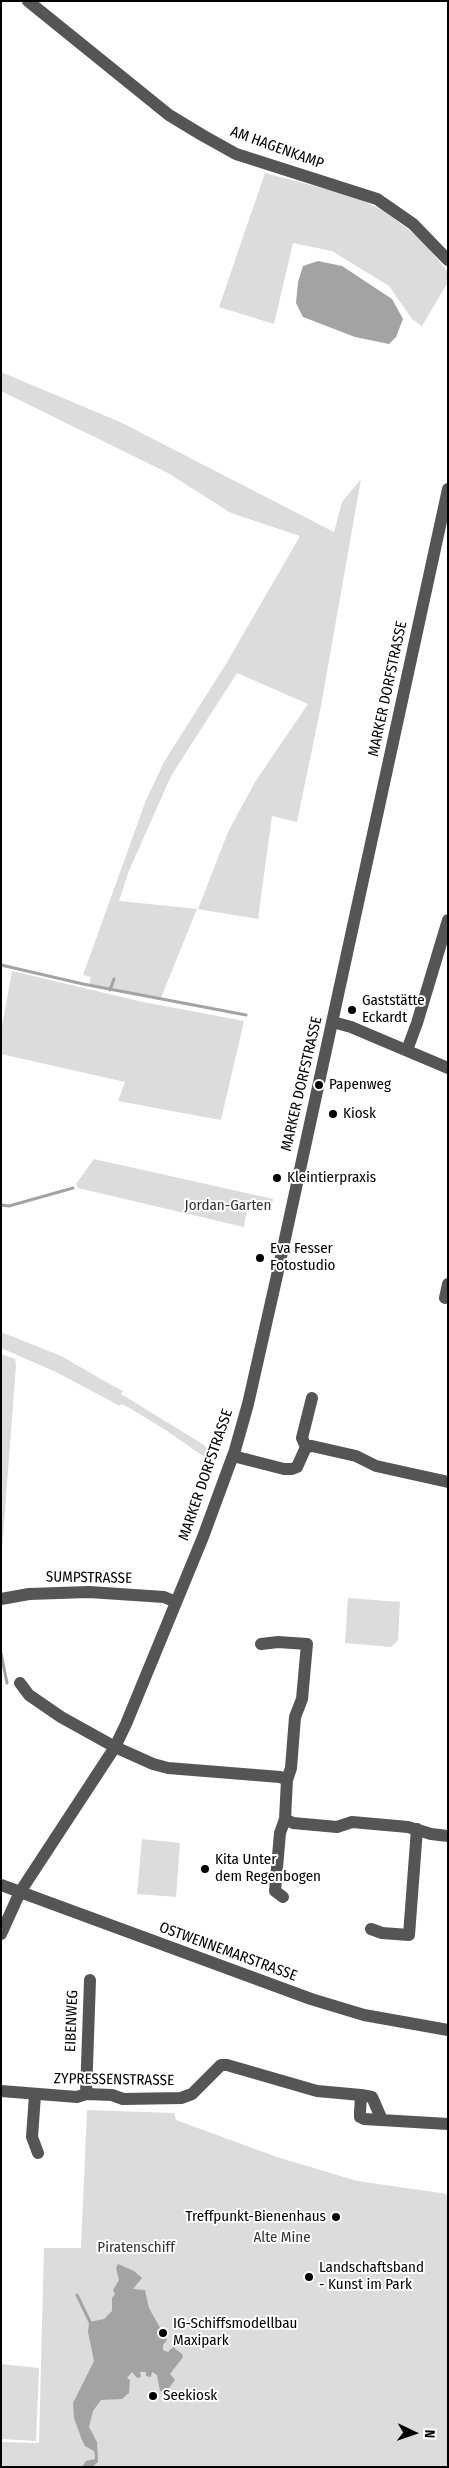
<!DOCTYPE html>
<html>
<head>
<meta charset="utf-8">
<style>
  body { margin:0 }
  #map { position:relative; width:449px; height:2468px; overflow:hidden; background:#fff; font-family:"Fira Sans Condensed",sans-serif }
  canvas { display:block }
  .frame { position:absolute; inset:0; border:2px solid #000; pointer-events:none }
  .north { position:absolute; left:389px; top:2408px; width:50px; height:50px; -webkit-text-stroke:4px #fff; paint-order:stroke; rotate:93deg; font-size:14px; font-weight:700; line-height:20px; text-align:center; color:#000 }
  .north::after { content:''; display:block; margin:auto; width:18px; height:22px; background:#000; clip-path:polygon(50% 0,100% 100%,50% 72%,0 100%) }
</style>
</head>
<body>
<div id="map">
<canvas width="449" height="2468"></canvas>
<div class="frame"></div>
<div class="north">N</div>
</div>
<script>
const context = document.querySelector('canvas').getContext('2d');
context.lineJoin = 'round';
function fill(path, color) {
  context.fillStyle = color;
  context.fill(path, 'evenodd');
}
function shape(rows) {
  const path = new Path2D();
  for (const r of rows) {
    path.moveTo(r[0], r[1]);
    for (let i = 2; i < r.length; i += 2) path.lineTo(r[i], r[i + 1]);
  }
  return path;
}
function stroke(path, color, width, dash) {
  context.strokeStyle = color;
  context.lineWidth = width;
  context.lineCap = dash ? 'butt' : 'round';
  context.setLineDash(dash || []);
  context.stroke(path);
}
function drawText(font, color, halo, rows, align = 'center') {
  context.font = font + ' "Fira Sans Condensed",sans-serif';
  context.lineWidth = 4;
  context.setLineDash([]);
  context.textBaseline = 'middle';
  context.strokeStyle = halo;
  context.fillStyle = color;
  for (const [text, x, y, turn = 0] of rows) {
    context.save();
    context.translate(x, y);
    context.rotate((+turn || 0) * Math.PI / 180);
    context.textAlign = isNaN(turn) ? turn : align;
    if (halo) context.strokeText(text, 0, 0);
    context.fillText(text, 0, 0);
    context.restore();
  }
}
fill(shape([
  [265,173,356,197,384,211,422,240,448,272,448,282,422,326,412,319,389,286,332,251,293,243,274,324,219,307],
  [1,372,120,422,334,532,342,502,361,479,321,706,297,822,272,816,258,919,197,909,160,1000,89,986,91,977,83,975,146,800,164,762,226,664,300,536,231,513,168,473,1,391],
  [237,673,308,704,255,782,228,832,198,909,119,901,128,873,171,776],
  [12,971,143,1002,244,1021,221,1120,118,1101,125,1082,1,1054,1,1032],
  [94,1159,273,1199,271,1208,248,1202,244,1227,78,1188,76,1184],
  [1,1332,61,1356,108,1383,123,1391,121,1394,126,1397,204,1445,214,1459,209,1460,164,1429,128,1407,121,1404,120,1406,56,1372,1,1348],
  [1,1354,15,1359,16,1365,1,1563],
  [348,1598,400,1602,398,1640,391,1647,345,1643],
  [142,1839,180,1843,176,1897,137,1894],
  [87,2110,174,2113,176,2120,277,2157,357,2181,448,2194,448,2467,1,2467,1,2442,39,2443,44,2248,81,2248],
  [1,2364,39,2368,36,2441,1,2439]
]), '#dcdcdc');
fill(shape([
  [318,261,342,266,392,299,403,319,396,337,389,344,355,337,303,317,296,303,298,282,303,266],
  [118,2264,134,2271,142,2278,133,2289,145,2290,149,2308,167,2340,163,2345,163,2350,168,2352,173,2347,182,2354,183,2357,170,2374,175,2380,166,2392,160,2391,157,2375,152,2372,151,2377,146,2376,146,2372,140,2372,141,2377,137,2378,132,2372,127,2378,130,2380,129,2393,122,2399,101,2400,93,2411,89,2427,97,2442,98,2462,92,2467,82,2467,86,2461,95,2459,95,2456,94,2451,85,2446,82,2440,74,2418,73,2403,94,2361,88,2332,89,2322,104,2319,112,2311,112,2298,115,2294,113,2290,119,2280,116,2268]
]), '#a3a3a3');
stroke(shape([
  [1,965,83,984,246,1015],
  [110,990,114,979],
  [1,1205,9,1206,73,1188],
  [1,1653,7,1683],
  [77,2295,90,2322]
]), '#a3a3a3', 3);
stroke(shape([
  [28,1,169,115,202,135,236,154,377,199,413,224,448,260],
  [333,1022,351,1027,448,1068],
  [407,1050,417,1023,448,920],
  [445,1298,448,1284],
  [306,1447,302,1438,312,1398],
  [233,1456,284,1469,292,1469,297,1467,306,1447,312,1446,356,1456,376,1466,448,1482],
  [1,1599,29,1594,89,1592,164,1597,176,1602],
  [261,1644,278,1642,307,1644,302,1699,295,1717,291,1768,287,1780],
  [20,1683,29,1695,61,1717,115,1747,153,1764,168,1768,280,1777,287,1780,285,1819,293,1823,337,1827,352,1822,408,1827,431,1834,448,1836],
  [1,1885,311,1999,364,2015,448,2030],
  [283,1897,275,1891,280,1833,285,1819],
  [371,1929,382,1933,409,1935,417,1829],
  [1,1934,20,1892,115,1747,126,1724,203,1537,235,1450,248,1404,276,1280,448,489],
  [1,2091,77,2097,86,2094,112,2095,123,2099,181,2098,192,2094,221,2065,227,2065,317,2091,361,2095,360,2113,360,2117,364,2119,448,2124],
  [86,2094,90,1980],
  [35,2095,32,2137,38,2153],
  [361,2095,372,2097,382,2120]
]), '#555', 12);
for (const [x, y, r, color] of [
  [352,1010,5,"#000"],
  [319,1085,5,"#000"],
  [333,1114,5,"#000"],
  [277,1178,5,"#000"],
  [260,1258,5,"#000"],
  [205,1869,5,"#000"],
  [336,2217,5,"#000"],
  [309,2277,5,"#000"],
  [163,2333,5,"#000"],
  [153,2396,5,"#000"]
]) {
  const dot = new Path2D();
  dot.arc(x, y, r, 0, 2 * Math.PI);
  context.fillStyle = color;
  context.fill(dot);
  stroke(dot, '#fff', 2);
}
drawText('15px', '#000', '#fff', [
  ["AM HAGENKAMP",277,148,20],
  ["MARKER DORFSTRASSE",388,689,-78],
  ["MARKER DORFSTRASSE",302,1084,-77],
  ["MARKER DORFSTRASSE",206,1475,-71],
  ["SUMPSTRASSE",89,1578,1],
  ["OSTWENNEMARSTRASSE",228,1952,20],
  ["EIBENWEG",72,2021,-88],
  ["ZYPRESSENSTRASSE",114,2080,1]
]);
drawText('15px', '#000', '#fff', [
  ["Gaststätte",362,1001],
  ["Eckardt",362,1018],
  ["Papenweg",329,1085],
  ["Kiosk",343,1114],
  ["Kleintierpraxis",287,1178],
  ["Eva Fesser",270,1249],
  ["Fotostudio",270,1266],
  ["Kita Unter",215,1860],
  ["dem Regenbogen",215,1877],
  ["Treffpunkt-Bienenhaus",326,2217,"right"],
  ["Landschaftsband",319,2268],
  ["- Kunst im Park",319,2285],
  ["IG-Schiffsmodellbau",173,2324],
  ["Maxipark",173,2341],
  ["Seekiosk",163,2396]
], 'left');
drawText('15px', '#333', '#fff', [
  ["Jordan-Garten",228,1206],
  ["Alte Mine",282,2238],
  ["Piratenschiff",136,2248]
]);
</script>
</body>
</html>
